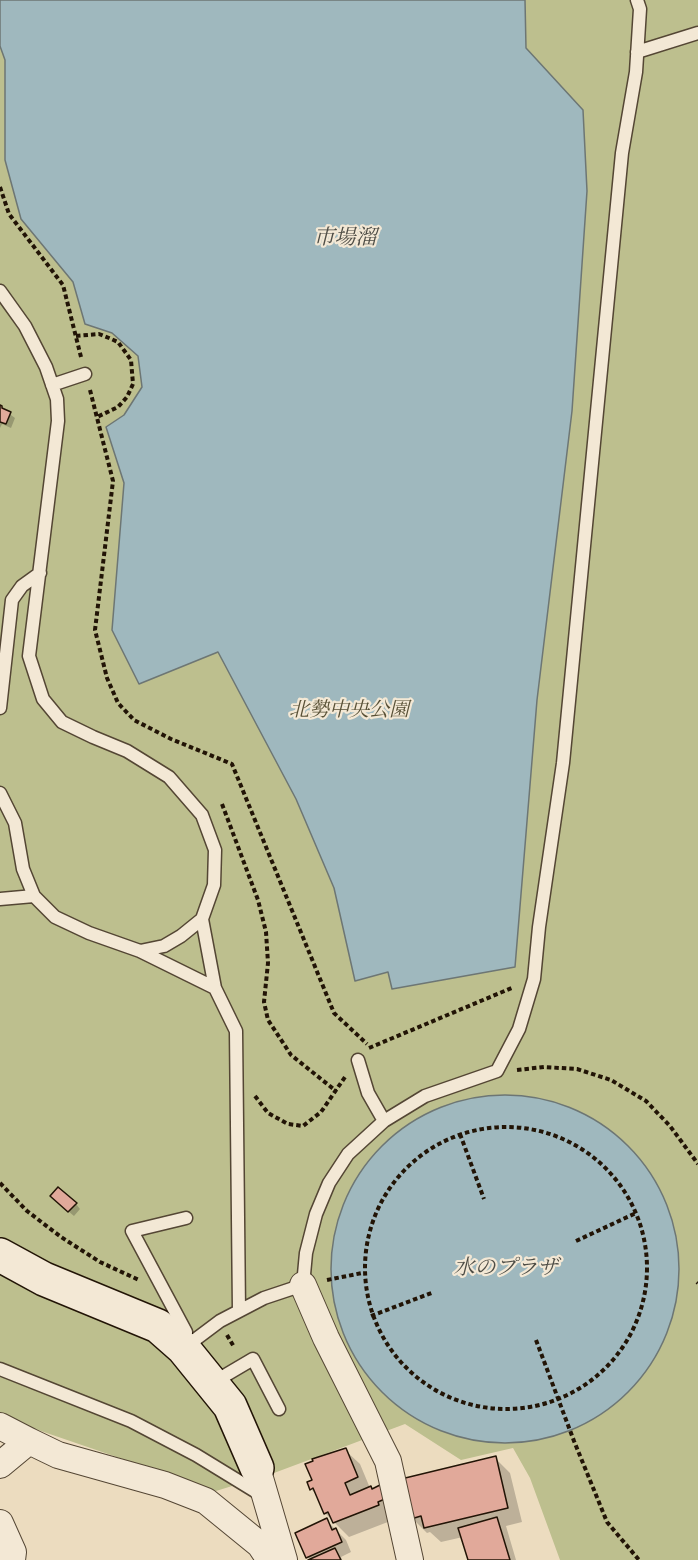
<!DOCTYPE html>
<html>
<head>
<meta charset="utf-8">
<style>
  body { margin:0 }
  canvas { display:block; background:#ecdcbf }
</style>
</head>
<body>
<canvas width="698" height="1560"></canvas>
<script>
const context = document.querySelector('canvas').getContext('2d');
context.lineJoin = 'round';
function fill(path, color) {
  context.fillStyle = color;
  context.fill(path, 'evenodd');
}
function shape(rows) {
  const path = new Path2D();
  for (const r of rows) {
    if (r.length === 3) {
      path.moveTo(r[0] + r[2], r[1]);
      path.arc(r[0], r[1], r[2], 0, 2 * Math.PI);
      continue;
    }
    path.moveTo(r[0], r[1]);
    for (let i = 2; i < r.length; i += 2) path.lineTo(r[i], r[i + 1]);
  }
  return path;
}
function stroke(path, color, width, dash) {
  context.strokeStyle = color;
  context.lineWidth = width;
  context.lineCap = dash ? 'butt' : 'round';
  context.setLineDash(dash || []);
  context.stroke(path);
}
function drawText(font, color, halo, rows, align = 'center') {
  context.font = font + ' "Gentium Book Plus","Noto Serif JP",serif';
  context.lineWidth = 4.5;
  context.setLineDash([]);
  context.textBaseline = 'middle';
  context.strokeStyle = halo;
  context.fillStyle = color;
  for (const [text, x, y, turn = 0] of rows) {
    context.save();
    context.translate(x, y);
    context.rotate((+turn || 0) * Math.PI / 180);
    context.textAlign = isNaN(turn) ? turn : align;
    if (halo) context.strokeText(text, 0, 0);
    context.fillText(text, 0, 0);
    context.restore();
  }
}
fill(shape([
  [0,0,698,0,698,1560,560,1560,530,1478,513,1448,461,1460,405,1424,274,1473,216,1491,38,1430,0,1423]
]), '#bdbf8e');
const water = shape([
  [0,0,525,0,526,48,583,110,587,191,572,411,537,700,515,967,392,989,388,972,355,981,334,888,296,799,218,652,139,684,112,630,124,483,106,427,124,415,142,387,138,356,112,333,85,324,73,282,21,219,5,160,5,60,0,46,0,0],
  [505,1269,174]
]);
fill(water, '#9fb8be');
stroke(water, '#6d7674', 1.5);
fill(shape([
  [0,407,15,418,11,428,2,424,0,428],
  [56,1201,76,1204,80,1209,74,1216],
  [345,1450,360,1464,370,1488,372,1490,382,1486,393,1520,349,1537,325,1513,318,1496,311,1489],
  [495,1458,510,1473,522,1522,506,1526,516,1560,470,1560,463,1537,441,1542,430,1532,427,1533,412,1518],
  [326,1520,346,1540,351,1552,341,1557,342,1560,311,1560,308,1557]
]), '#0003');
const building = shape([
  [0,405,2,406,2,408,11,412,6,424,0,422,0,405],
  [58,1187,77,1203,68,1212,50,1196,58,1187],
  [346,1448,358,1477,345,1483,350,1495,371,1486,372,1489,382,1484,387,1498,378,1502,379,1505,333,1523,328,1512,324,1514,313,1488,310,1490,307,1482,312,1480,305,1464,313,1461,312,1459,346,1448],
  [496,1456,508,1508,424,1528,421,1516,411,1519,401,1479,496,1456],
  [497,1517,510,1560,468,1560,458,1528,497,1517],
  [327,1518,332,1530,336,1528,342,1542,306,1558,295,1533,327,1518],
  [335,1548,341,1560,308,1560,335,1548]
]);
fill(building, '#e1a99a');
stroke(building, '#221406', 1.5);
const lane = shape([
  [637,52,698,33],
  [0,291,25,326,46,367,57,399,58,421,29,656,43,699,62,722,93,737,127,751,169,777,202,815,215,850,214,885,202,919,215,988,236,1031,239,1311],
  [52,385,85,374],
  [0,708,12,600,22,586,40,573],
  [0,793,15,823,23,869,34,896,55,917,89,933,140,951,215,988],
  [0,899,34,896],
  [140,951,164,946,181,936,202,919],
  [358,1060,368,1093,384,1121],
  [184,1338,186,1332,132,1231,186,1218],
  [184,1348,220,1321,264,1298,303,1285,306,1253,316,1214,329,1183,348,1154,384,1121,425,1096,497,1071,519,1029,534,979,539,927,563,763,622,153,636,72,640,9,637,0],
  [0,1369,131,1421,196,1455,263,1496],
  [214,1382,253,1359,279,1409]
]);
const street = shape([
  [303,1285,326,1338,388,1461,410,1560],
  [0,1426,29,1441],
  [0,1465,29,1441,58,1455,165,1485,206,1501,260,1545,270,1560],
  [257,1468,284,1560],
  [0,1523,13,1552,12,1560]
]);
const secondary = shape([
  [0,1255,44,1279,158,1326,183,1348,230,1406,257,1468]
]);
stroke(lane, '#544634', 15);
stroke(street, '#544634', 28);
stroke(secondary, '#221406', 36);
stroke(shape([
  [0,187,9,214,63,285,81,357],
  [76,336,99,334,109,338,118,342,131,360,133,384,127,397,118,407,97,417],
  [90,390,113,481,95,630,107,678,118,703,134,720,171,739,232,764,334,1013,367,1044],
  [222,804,258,900,266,932,268,963,264,1002,268,1020,291,1055,336,1091],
  [369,1048,514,987],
  [517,1070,544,1067,577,1069,611,1080,646,1101,670,1126,698,1164],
  [255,1096,268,1113,288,1124,303,1126,321,1112,345,1077],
  [506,1268,141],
  [460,1134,484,1199],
  [0,1183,27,1211,61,1237,100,1262,139,1280],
  [576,1241,636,1213],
  [327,1280,362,1273],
  [697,1282,698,1283],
  [371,1316,434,1292],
  [227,1335,234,1347],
  [536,1340,574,1441,607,1522,639,1560]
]), '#221406', 4, [4.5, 3]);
stroke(lane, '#f3e8d5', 12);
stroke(street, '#f3e8d5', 26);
stroke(secondary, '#f3e8d5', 33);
drawText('italic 20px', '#585036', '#f3e8d5', [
  ["北勢中央公園",349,711]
]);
drawText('italic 21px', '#4e4d46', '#f3e8d5', [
  ["市場溜",345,239],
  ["水のプラザ",506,1269]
]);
</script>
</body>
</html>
